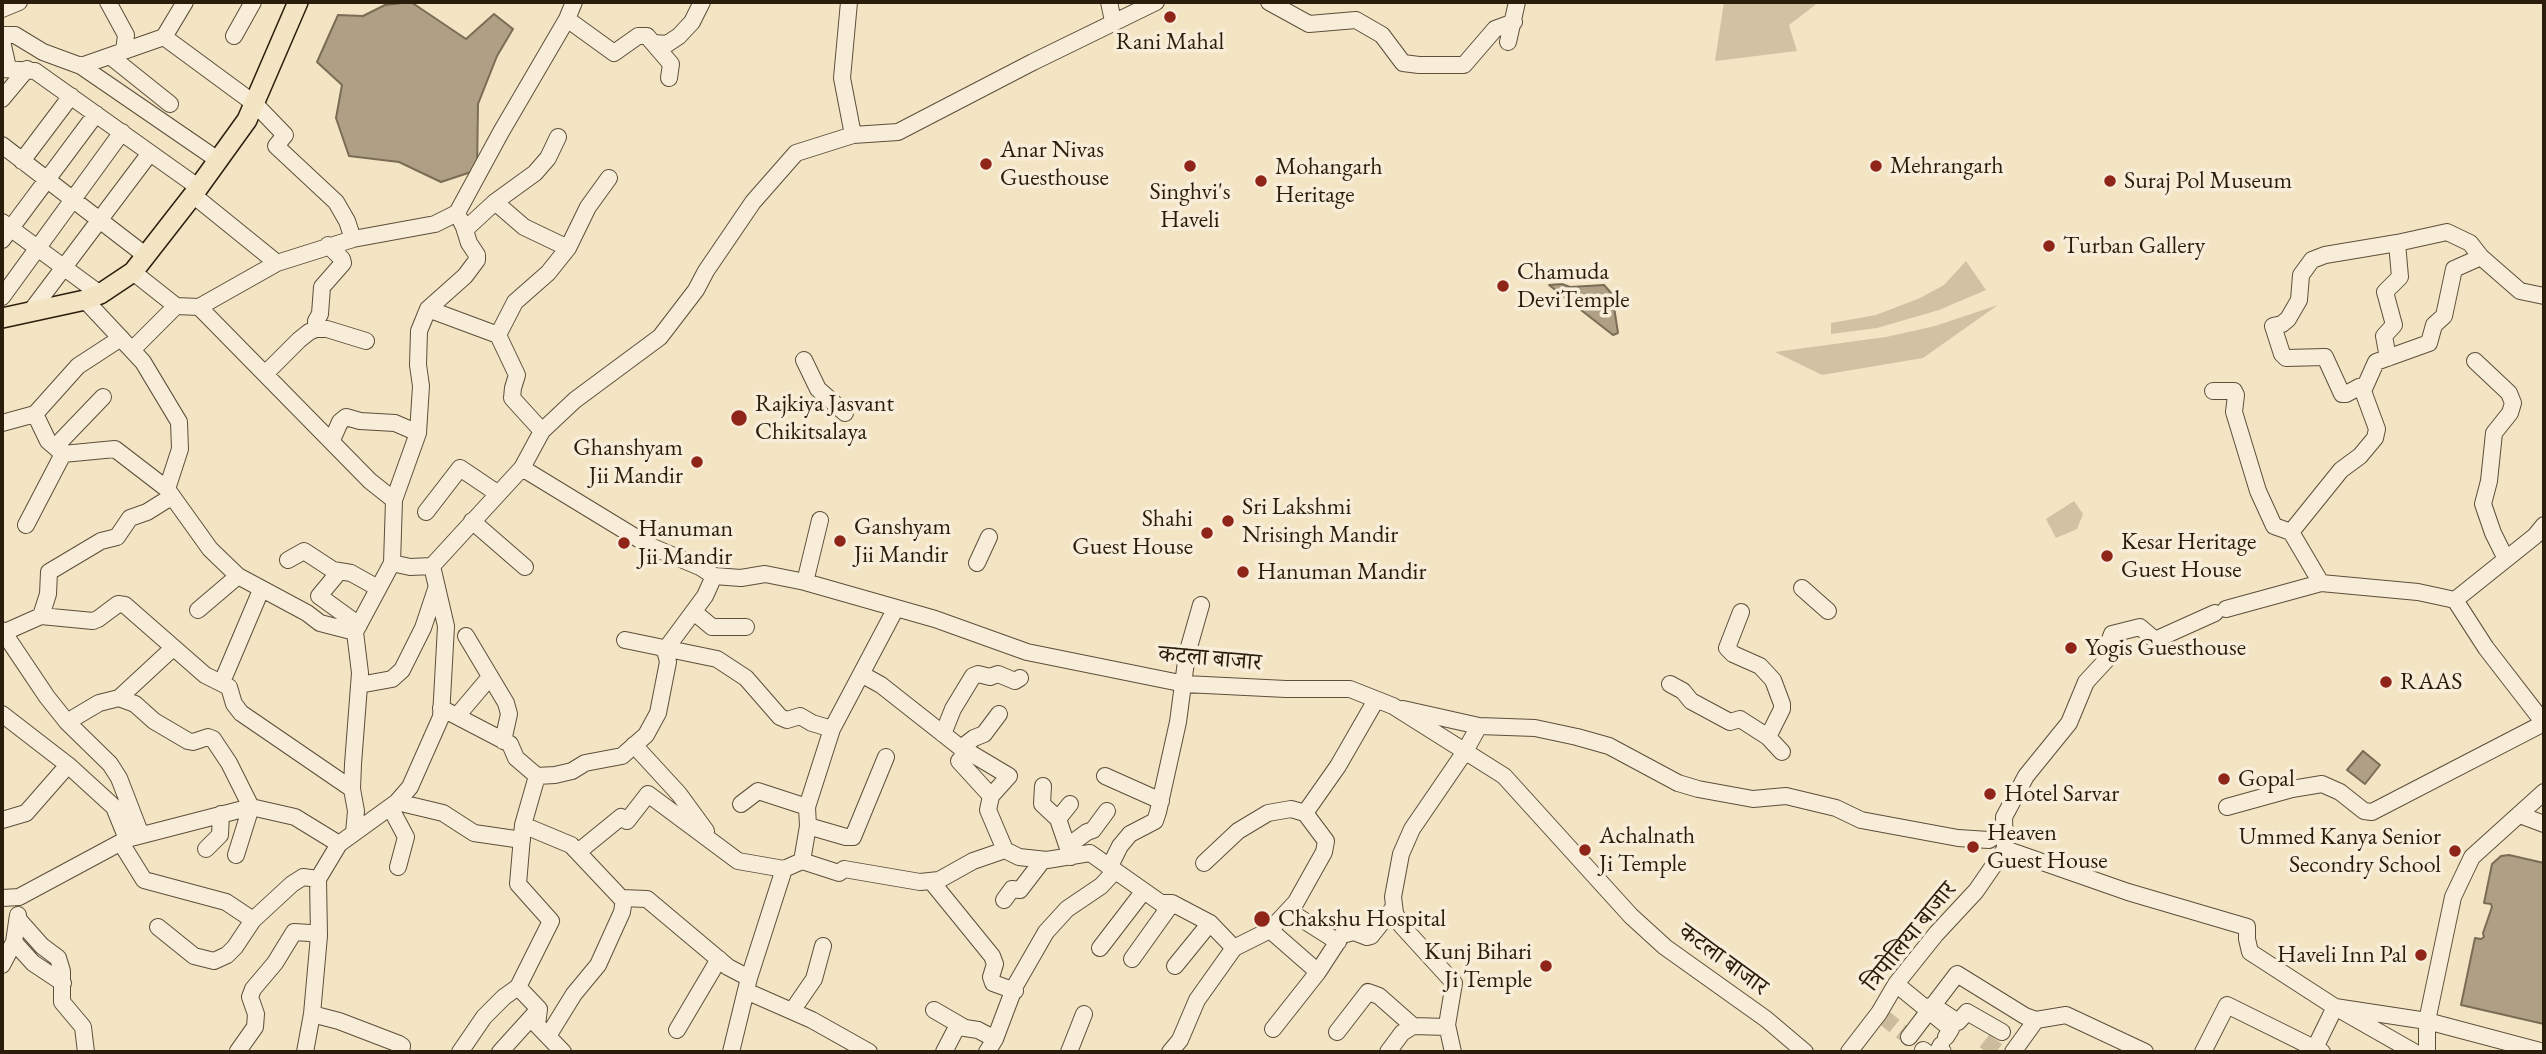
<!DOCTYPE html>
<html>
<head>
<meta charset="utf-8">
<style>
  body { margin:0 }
  #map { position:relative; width:2546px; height:1054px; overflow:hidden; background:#f3e4c3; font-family:"EB Garamond",serif }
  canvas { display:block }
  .frame { position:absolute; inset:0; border:4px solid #2b1d0c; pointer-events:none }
</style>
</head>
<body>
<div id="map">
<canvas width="2546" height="1054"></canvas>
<div class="frame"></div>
</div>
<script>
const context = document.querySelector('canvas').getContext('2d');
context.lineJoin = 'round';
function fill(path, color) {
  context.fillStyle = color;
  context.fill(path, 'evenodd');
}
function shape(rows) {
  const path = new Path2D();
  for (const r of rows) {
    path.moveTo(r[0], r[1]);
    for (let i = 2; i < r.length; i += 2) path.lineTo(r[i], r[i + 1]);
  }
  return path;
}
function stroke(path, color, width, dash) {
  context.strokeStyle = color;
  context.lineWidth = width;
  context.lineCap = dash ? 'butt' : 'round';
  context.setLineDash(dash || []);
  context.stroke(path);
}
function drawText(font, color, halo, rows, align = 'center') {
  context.font = font + ' "EB Garamond","Noto Serif Devanagari",serif';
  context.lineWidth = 7;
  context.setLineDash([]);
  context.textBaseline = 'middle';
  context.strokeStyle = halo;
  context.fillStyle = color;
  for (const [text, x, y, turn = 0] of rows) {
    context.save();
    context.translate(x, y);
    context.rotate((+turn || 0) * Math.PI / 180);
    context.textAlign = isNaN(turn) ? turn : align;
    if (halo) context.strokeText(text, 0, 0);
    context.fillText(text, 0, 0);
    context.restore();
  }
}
fill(shape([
  [1724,2,1819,2,1789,25,1797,51,1715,61],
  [1966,261,1986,290,1939,310,1877,328,1831,334,1831,323,1876,315,1920,298,1944,285],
  [1998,305,1923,358,1822,375,1775,352,1886,337,1935,326],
  [2074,501,2083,514,2077,529,2056,538,2046,519]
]), '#d1c2a4');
const water = shape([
  [411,2,466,39,494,14,513,29,497,56,478,104,477,170,441,182,399,162,349,156,336,118,342,85,317,62,338,15,363,16,385,5,411,2],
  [1562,284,1570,287,1604,285,1612,294,1618,333,1613,335,1549,285,1562,284],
  [2363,751,2380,765,2365,784,2347,770,2363,751],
  [2509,855,2544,863,2544,1024,2461,1005,2475,938,2481,939,2484,937,2483,933,2492,907,2491,904,2484,903,2492,864,2501,856,2509,855]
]);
fill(water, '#afa085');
stroke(water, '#7a6c55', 2);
stroke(shape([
  [1882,1016,1906,1035],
  [1986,1052,1996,1039]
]), '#cbbc9e', 16, [16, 8]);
const minor = shape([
  [108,2,126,35,124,51],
  [849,2,842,78,853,135],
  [1109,2,1113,21],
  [1269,2,1309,24,1356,20,1382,35,1403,63,1419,65,1464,65,1495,29,1514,22],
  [2,9,19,2],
  [567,19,614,53,638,36,647,36,671,64,669,78],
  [2,35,15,35,43,52,81,66,164,37,185,2],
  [234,36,253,2],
  [164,37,255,104,285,135,276,146,336,202,347,221,353,239],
  [2,41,8,68],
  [1508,42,1517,2],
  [654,43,667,44,679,36,692,22,702,2],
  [110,56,170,104],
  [81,66,218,160],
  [2,69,35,71,198,187],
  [2,99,27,69],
  [2,145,145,255],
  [22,161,71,96],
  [193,195,277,263,199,307],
  [495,202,524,227,568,248],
  [460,219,464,227,469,226,495,202,535,173,548,158,558,137],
  [2,222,100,294],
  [2,240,96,114],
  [277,263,353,239,435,224,457,213,501,132,567,19,574,2],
  [133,272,176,306,199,307,370,481,394,500],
  [2,297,122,132],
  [85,300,143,362,179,422,180,449,167,489],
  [428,309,498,335,517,375,513,388,512,398,542,431],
  [31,311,150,153],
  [316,329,316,321,320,314,322,287,343,263,342,259,328,245],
  [498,335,515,302,548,273,568,248,588,207,609,178],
  [121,338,78,366,35,414,48,441,63,454,115,449,167,489,210,549,238,576,307,613,320,623,355,632,360,673,353,764,352,789,356,811,354,833],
  [132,350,176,306],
  [2388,358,2384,336,2394,325,2385,292,2400,277,2397,243],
  [804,360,818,389,845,413],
  [2475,361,2509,393,2513,403,2510,413,2494,433,2489,481,2483,504,2493,533,2506,559],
  [266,373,299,340,309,332,316,329,327,329,366,341],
  [2213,391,2234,391,2236,395,2234,412,2258,491,2274,526,2291,532,2321,583,2418,592,2455,600,2486,648,2544,723],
  [2363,391,2359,387,2346,394,2342,394,2325,357,2286,358,2282,354,2273,326,2282,324,2288,319,2299,300,2301,275,2312,260,2325,255,2397,243,2447,232,2470,243,2481,257,2520,291,2544,296],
  [2,423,35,414],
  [332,440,340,422,346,417,360,421,395,423,418,433],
  [55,447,103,397],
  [522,468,650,546,700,567,714,576,741,578,765,574,805,582,935,619,1027,652,1185,684,1286,689,1350,689,1393,706,1504,776,1631,916,1665,947,1766,1019,1805,1052],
  [426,512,460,468,497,493],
  [472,521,525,567],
  [26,525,63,454],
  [2291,532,2341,470,2360,456,2375,438,2377,429,2363,391,2376,362,2429,343,2434,325,2444,316,2454,269,2481,257],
  [288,560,304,551,333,570,351,573,378,588],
  [977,563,989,537],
  [432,566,410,567,392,563,394,500,418,433,421,386,418,365,419,331,428,309,465,276,477,260,477,255,469,243,464,227],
  [339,572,319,596,359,625],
  [805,582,820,520],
  [1802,588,1828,611],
  [2455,600,2535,536,2544,525],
  [2226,609,2321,583],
  [198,610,238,576],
  [694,612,712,627,746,627],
  [1741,612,1727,648,1733,654,1760,666,1773,680,1782,704,1782,709,1768,737],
  [41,616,48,594,49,572,101,541,117,537,130,518,147,512,171,497],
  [2,630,47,697,67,722,110,764,119,778,141,835],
  [5,632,41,616,93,621,98,619,118,604,125,605,205,675,229,687,234,704,241,713,352,789],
  [355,632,392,563],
  [466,636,506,703,509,714,503,741],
  [625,640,717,659,746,678,780,717,787,720,800,716,812,723,832,729],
  [665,650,705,596,714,576],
  [861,674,881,685,961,748,964,755,959,761,991,796,988,810,1005,850],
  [222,682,261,590],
  [1670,684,1683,691,1691,701,1730,722,1740,719,1768,737,1782,752],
  [359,685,392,679,402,670,423,628,436,589],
  [119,698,173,648],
  [441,708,510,744,516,758,537,776,523,825,571,845,621,898,647,899,728,967,749,978],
  [1403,709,1479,726,1535,728,1577,737,1609,746,1678,783,1698,789,1753,799,1786,796,1836,808,1861,820,1958,838,1989,840,2005,829],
  [2,714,68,765,114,807,127,839],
  [457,716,490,677],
  [67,722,99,703,119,698,135,704,154,721,188,741,193,742,208,737,213,739,229,763,251,807,236,855],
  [943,734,953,709,973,676,978,674,990,677,998,674,1015,681,1020,678],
  [634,745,679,794,706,831],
  [961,748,974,738,984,734,999,714],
  [964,755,967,751,1009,776,991,796],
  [537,776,555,775,572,771,585,763,622,756,646,735,658,713,668,662,665,650],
  [1105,776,1161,801],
  [1043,786,1042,804,1058,819,1071,857],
  [397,802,443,813,474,833,522,840],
  [741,804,758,791,807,807],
  [390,807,406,837,398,867],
  [2227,807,2292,789,2322,784,2340,792,2364,811,2372,812,2544,723],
  [2520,815,2544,824],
  [1058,819,1070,804],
  [2,820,26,813,68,765],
  [808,826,846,837,853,837,886,757],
  [121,843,144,880,226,902,253,920],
  [1068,846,1087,832,1093,830,1107,811],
  [206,849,220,835,221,814],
  [2005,849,2128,892,2247,927,2247,939,2250,952,2335,1007,2414,1052],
  [578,852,621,817,627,821,648,794,738,861,784,869],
  [802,861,839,873,844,869,920,882,939,880,973,861,1005,850,1019,857,1047,860,1090,853,1161,903,1172,903,1210,923,1234,948],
  [1204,863,1238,831,1268,813,1291,809,1305,813],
  [1109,868,1120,846,1130,834,1155,821,1158,812,1178,722,1187,654,1201,605],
  [931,881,992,956,995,964,991,977,993,983,1015,991],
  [2,898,19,897,127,839,251,807,295,817,339,844],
  [1004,900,1012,889,1020,890,1043,860],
  [1289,911,1338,942],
  [18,919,42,946,58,958,62,971,62,1002,83,1027,86,1052],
  [158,927,194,956,214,961,227,955,235,947,253,920,292,884,303,877,318,879],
  [1270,930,1318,972],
  [14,942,33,963,63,983],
  [1100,948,1143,892],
  [1132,959,1172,903],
  [2,965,14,942,18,915],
  [1175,966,1210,923],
  [1896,984,1951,1029,1946,1037],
  [518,987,539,1009,537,1025,563,1052],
  [746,991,812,1020,869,1052],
  [1932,1005,1958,1022,1967,1012,2002,1032],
  [934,1010,965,1028,978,1030,995,1039],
  [792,1011,814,979,823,946],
  [312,1014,339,1021,399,1044,402,1046,401,1052],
  [1273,1029,1318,972,1342,935,1354,932,1367,937,1371,936,1394,907],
  [677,1030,719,959],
  [1337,1032,1368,992,1379,996,1413,1026],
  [548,1036,574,994,598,965,622,912,624,899],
  [1909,1037,1957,974,2025,1016,2036,1020,2066,1015,2145,1052],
  [1941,1045,1939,1049,1943,1052],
  [1923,1050,1926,1052],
  [238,1051,255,1027,256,1014,250,997,253,989,275,963,294,932,310,933,319,936],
  [305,1052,312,1014,319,936,318,879,339,844,397,802,410,787,441,717,446,626,432,566,522,468,542,431,575,400,660,337,696,290,706,271,753,202,796,153,853,135,898,132,1033,62,1156,2],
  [460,1052,484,1017,504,997,518,987,551,921,518,884,523,825],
  [500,1052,539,1009],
  [731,1052,749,978,784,869,802,861,808,826,807,807,832,729,896,608],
  [944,1052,958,1025],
  [987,1052,995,1039,1015,986,1046,932,1067,909,1101,886,1114,872],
  [1069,1052,1084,1014],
  [1170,1052,1180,1040,1197,1000,1234,948,1270,930,1296,902,1324,852,1326,841,1305,813,1338,766,1376,700],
  [1388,1052,1402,1033,1413,1026,1447,1027],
  [1453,1052,1447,1025,1454,983,1401,925,1395,913,1393,897,1401,854,1412,829,1464,753,1479,726],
  [1849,1052,1879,1013,1896,984,1936,934,1976,891,2005,849,2004,817,2026,776,2069,723,2086,682,2110,656,2109,642,2112,634,2140,627,2155,640,2215,613],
  [2013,1052,2036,1020],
  [2203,1052,2227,1005,2322,1052],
  [2313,1052,2335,1007,2427,1021,2544,1052],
  [2427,1052,2427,1021,2453,897,2472,857,2544,792]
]);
const major = shape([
  [2,318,85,300,100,294,133,272,193,195,247,120,298,2]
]);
stroke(minor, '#5d4f3a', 18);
stroke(major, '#2b1d0c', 22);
stroke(minor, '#f7edd8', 16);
stroke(major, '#f3e4c3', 19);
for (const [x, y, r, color] of [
  [1170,17,7,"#8f2418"],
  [986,164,7,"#8f2418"],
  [1190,166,7,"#8f2418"],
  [1876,166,7,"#8f2418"],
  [1261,181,7,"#8f2418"],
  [2110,181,7,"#8f2418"],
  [2049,246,7,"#8f2418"],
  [1503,286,7,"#8f2418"],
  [739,418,9,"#8f2418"],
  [697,462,7,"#8f2418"],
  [1228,521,7,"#8f2418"],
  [1207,533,7,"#8f2418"],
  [840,541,7,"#8f2418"],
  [624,543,7,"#8f2418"],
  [2107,556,7,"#8f2418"],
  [1243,572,7,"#8f2418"],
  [2071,648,7,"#8f2418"],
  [2386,682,7,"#8f2418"],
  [2224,779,7,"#8f2418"],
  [1990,794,7,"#8f2418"],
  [1973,847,7,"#8f2418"],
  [1585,850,7,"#8f2418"],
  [2455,851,7,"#8f2418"],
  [1262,919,9,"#8f2418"],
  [2421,955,7,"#8f2418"],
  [1546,966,7,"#8f2418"]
]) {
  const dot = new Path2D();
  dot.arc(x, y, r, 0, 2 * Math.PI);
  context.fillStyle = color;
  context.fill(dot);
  stroke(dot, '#f7edd8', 2.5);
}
drawText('24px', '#2b1d0c', '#f7edd8', [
  ["Rani Mahal",1170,42,"center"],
  ["Anar Nivas",1000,150],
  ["Guesthouse",1000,178],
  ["Mehrangarh",1890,166],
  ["Mohangarh",1275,167],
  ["Heritage",1275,195],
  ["Suraj Pol Museum",2124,181],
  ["Singhvi's",1190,192,"center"],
  ["Haveli",1190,220,"center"],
  ["Turban Gallery",2063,246],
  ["Chamuda",1517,272],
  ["DeviTemple",1517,300],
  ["Rajkiya Jasvant",755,404],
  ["Chikitsalaya",755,432],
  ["Ghanshyam",683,448,"right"],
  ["Jii Mandir",683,476,"right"],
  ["Sri Lakshmi",1242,507],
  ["Nrisingh Mandir",1242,535],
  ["Shahi",1193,519,"right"],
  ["Guest House",1193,547,"right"],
  ["Ganshyam",854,527],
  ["Jii Mandir",854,555],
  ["Hanuman",638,529],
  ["Jii Mandir",638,557],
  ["Kesar Heritage",2121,542],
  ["Guest House",2121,570],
  ["Hanuman Mandir",1257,572],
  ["Yogis Guesthouse",2085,648],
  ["RAAS",2400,682],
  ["Gopal",2238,779],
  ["Hotel Sarvar",2004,794],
  ["Heaven",1987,833],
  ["Guest House",1987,861],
  ["Achalnath",1599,836],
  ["Ji Temple",1599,864],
  ["Ummed Kanya Senior",2441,837,"right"],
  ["Secondry School",2441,865,"right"],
  ["Chakshu Hospital",1278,919],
  ["Kunj Bihari",1532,952,"right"],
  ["Ji Temple",1532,980,"right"],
  ["Haveli Inn Pal",2407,955,"right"]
], 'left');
drawText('24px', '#2b1d0c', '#f7edd8', [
  ["कटला बाजार",1210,659,5],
  ["त्रिपोलिया बाजार",1910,937,-51],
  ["कटला बाजार",1723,960,36]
]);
</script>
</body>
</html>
